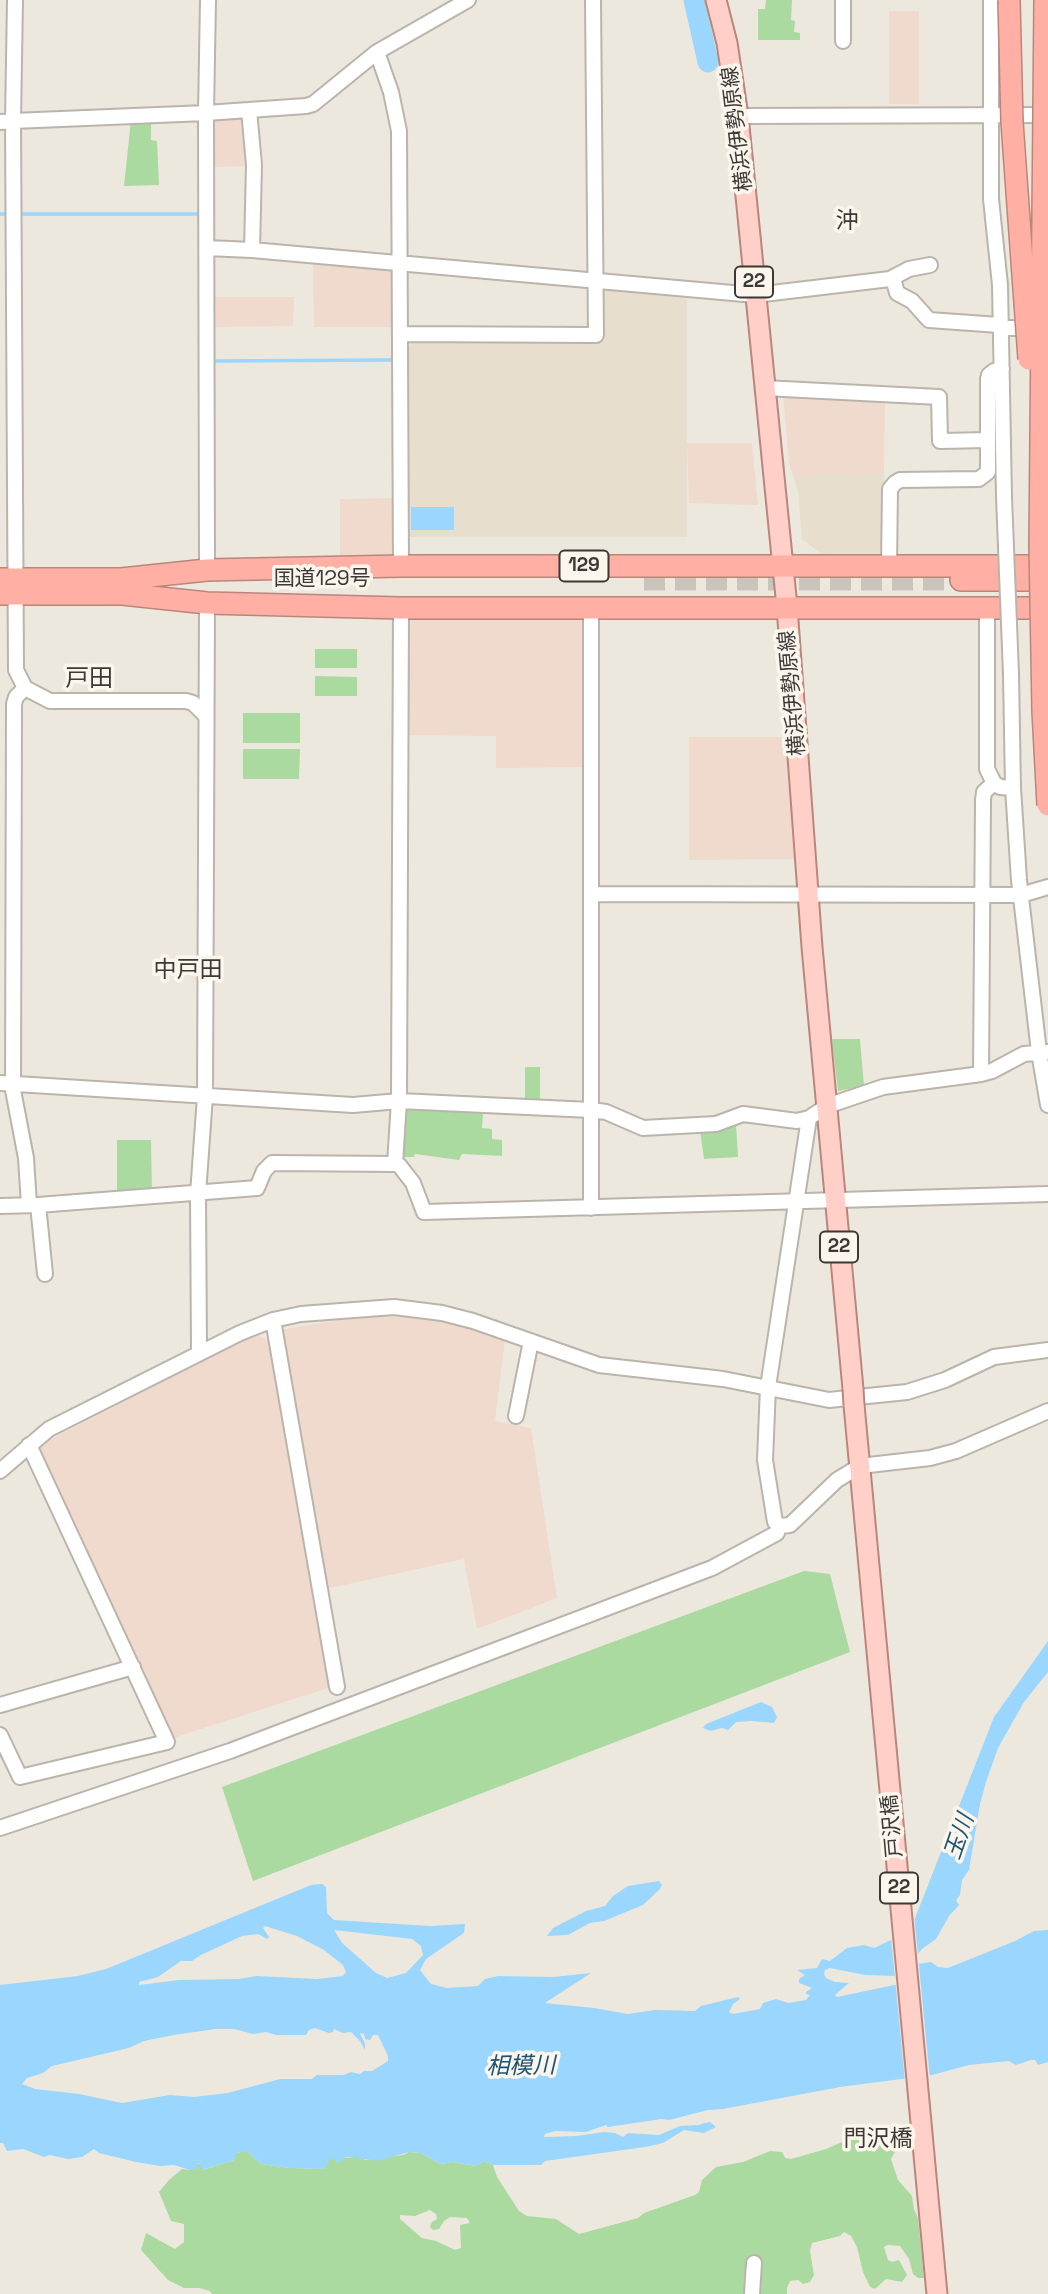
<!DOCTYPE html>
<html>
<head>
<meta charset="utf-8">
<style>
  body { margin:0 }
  canvas { display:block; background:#ede8de }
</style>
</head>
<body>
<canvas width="1048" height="2294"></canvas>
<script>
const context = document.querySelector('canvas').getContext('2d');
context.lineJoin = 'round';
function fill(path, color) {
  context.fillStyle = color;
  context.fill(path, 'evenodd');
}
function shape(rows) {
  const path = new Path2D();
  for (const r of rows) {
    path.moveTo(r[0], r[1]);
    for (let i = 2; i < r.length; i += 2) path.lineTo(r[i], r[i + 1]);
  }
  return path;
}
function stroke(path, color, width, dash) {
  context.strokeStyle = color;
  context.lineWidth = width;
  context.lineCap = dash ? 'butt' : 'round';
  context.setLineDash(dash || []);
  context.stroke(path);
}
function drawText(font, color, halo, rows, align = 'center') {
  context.font = font + ' "Space Grotesk","Noto Sans JP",sans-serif';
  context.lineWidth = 7;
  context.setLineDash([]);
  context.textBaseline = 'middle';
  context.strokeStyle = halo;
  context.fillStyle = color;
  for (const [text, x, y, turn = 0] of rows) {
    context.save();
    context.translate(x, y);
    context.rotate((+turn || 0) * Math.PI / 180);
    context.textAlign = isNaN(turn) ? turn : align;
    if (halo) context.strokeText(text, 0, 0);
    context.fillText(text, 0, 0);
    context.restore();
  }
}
fill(shape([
  [606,290,683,296,687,300,687,537,406,537,406,505,409,501,409,483,406,479,406,350,413,342,601,343,603,294],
  [884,473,885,555,822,555,802,539,798,492,793,475]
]), '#e8decd');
fill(shape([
  [889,11,919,11,919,104,889,104],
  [248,114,250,166,209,167,208,116],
  [313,262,395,268,394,327,314,327],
  [213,297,294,297,293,326,215,327],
  [783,392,885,397,884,473,793,475,789,463],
  [687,443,752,443,758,505,689,503],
  [394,498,394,551,391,554,340,555,340,499],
  [408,617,585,617,588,767,496,768,496,736,405,735,405,620],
  [689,737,785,737,795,859,689,860],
  [371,1315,442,1320,505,1340,495,1421,531,1428,557,1598,477,1629,464,1559,325,1589,280,1336,285,1329],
  [255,1334,272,1342,331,1687,170,1739,38,1452,42,1444]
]), '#f0d9cd');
fill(shape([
  [766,0,792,0,791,20,795,21,794,32,800,33,800,40,758,40,758,9,765,9],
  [131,120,151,120,151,140,157,141,159,185,124,186],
  [315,649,357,649,357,668,315,668],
  [315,676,357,677,357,696,315,696],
  [243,713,300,713,300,743,243,743],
  [243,749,300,749,299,779,243,779],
  [832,1039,860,1039,864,1086,838,1091],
  [525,1067,540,1067,540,1103,525,1103],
  [402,1110,483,1113,482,1128,492,1129,492,1139,502,1140,502,1156,462,1154,459,1160,415,1154,414,1157,399,1157],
  [736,1123,738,1157,704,1159,700,1131],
  [117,1140,151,1140,152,1193,117,1197],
  [804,1571,830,1574,850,1652,253,1881,222,1787],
  [892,2126,897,2129,903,2138,891,2159,898,2180,912,2196,914,2209,918,2218,924,2278,918,2278,913,2274,909,2259,900,2246,888,2245,884,2247,888,2260,892,2262,899,2260,907,2275,902,2282,886,2279,875,2289,870,2287,863,2272,857,2247,851,2236,844,2232,840,2236,812,2243,810,2251,814,2275,810,2282,803,2284,798,2280,790,2281,787,2288,787,2294,748,2294,748,2260,744,2294,212,2294,210,2291,199,2288,184,2288,168,2280,141,2250,146,2233,175,2249,184,2242,184,2224,171,2221,159,2192,169,2180,182,2169,190,2170,196,2163,201,2164,203,2170,234,2160,236,2153,241,2152,248,2152,261,2164,290,2168,325,2169,329,2159,358,2157,366,2160,403,2155,409,2152,421,2153,440,2164,453,2162,476,2166,484,2161,493,2165,497,2177,519,2211,527,2216,556,2219,579,2234,638,2218,644,2213,695,2195,699,2192,702,2180,716,2167,743,2162,770,2151,782,2152,785,2158,791,2159,826,2149,844,2141,857,2139,879,2144,886,2127],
  [430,2210,436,2214,437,2219,432,2222,430,2227,433,2230,439,2229,444,2221,450,2217,467,2218,470,2223,460,2225,461,2248,455,2250,436,2241,422,2238,400,2219,400,2215,415,2216]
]), '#aadaa0');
fill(shape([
  [411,507,454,507,454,530,411,530],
  [1048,1641,1048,1672,1024,1702,998,1748,986,1782,980,1804,969,1870,962,1880,960,1895,956,1900,959,1905,949,1916,936,1939,922,1949,915,1958,918,1964,931,1962,938,1967,948,1968,1015,1941,1034,1931,1048,1930,1048,2062,1038,2065,1035,2060,1031,2060,1016,2065,1009,2061,969,2065,932,2075,840,2087,723,2109,708,2110,669,2120,662,2119,608,2127,606,2125,586,2132,555,2131,545,2134,544,2137,576,2136,604,2132,615,2133,623,2137,628,2133,659,2135,680,2126,699,2125,704,2123,710,2122,716,2127,704,2133,684,2130,663,2143,645,2147,545,2161,541,2165,493,2165,484,2161,477,2166,453,2162,440,2164,421,2153,409,2152,378,2161,350,2157,343,2158,342,2161,337,2163,335,2159,330,2159,325,2169,290,2168,261,2164,248,2152,241,2152,237,2153,234,2160,202,2170,201,2164,197,2163,199,2168,190,2170,174,2165,160,2166,136,2162,99,2153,94,2149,82,2157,68,2159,50,2155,44,2157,23,2149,7,2151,3,2143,0,2143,0,1985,78,1976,106,1969,311,1885,322,1884,326,1887,327,1913,334,1920,430,1926,465,1924,464,1933,426,1959,420,1970,431,1984,447,1988,478,1986,485,1979,498,1976,553,1977,591,1973,545,2003,594,2008,628,2014,655,2010,695,2011,701,2006,738,1997,740,1999,733,2004,729,2012,733,2014,760,2009,763,2003,776,1999,788,2003,806,2000,810,1995,806,1994,806,1992,812,1988,799,1983,799,1979,805,1975,797,1970,817,1968,822,1959,830,1961,847,1948,864,1945,874,1948,910,1931,994,1717],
  [265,1926,297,1936,324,1950,343,1965,346,1972,343,1976,317,1979,256,1976,239,1979,179,1980,139,1985,139,1982,158,1977,181,1961,192,1961,201,1955,242,1936,258,1934,267,1939,269,1937,263,1928],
  [334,1930,412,1939,421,1946,423,1955,406,1973,387,1978,376,1973,342,1943],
  [830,1968,865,1975,896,1976,899,1984,837,1997,835,1995,849,1983,835,1982,826,1978,824,1974,825,1970],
  [315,2028,329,2033,333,2032,334,2029,343,2033,351,2032,360,2041,365,2050,365,2044,360,2033,364,2034,365,2039,370,2040,373,2035,378,2035,388,2056,388,2061,372,2071,364,2071,360,2074,351,2072,344,2075,317,2075,312,2079,280,2079,228,2093,194,2097,170,2095,122,2103,79,2094,35,2089,22,2084,27,2078,43,2073,52,2066,129,2048,144,2041,174,2035,215,2029,234,2029,253,2034,266,2032,276,2035,306,2035,309,2030],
  [761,1702,772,1707,777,1717,774,1723,751,1721,736,1722,728,1730,722,1728,711,1731,703,1728,706,1724],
  [659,1881,662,1885,659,1890,643,1905,604,1921,590,1923,568,1935,547,1936,553,1928,586,1911,605,1906,613,1896,628,1886]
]), '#9ad6fd');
fill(shape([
  [914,1914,930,2079,905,2082,891,1937,908,1929]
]), '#ede8de');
stroke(shape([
  [0,214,9,214],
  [17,214,201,214],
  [212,358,212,361,392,360]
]), '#9ad6fd', 3.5);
stroke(shape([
  [694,0,708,62]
]), '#9ad6fd', 21);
stroke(shape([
  [644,580,961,580]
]), '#c9c5bc', 21, [21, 10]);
const minor = shape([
  [15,0,13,121,206,113,207,570],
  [208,0,206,113,306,106,313,104,377,52,468,0],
  [991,0,991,199,1000,285,1004,497],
  [843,41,843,0],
  [377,52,391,92,399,131,401,566],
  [249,110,254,165,252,250],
  [738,116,1048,115],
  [0,122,13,121,16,670,25,688,50,701,186,701,193,703,206,716],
  [207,248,252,250,755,295,890,279,909,269,930,265],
  [893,278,897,293,912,301,929,320,999,325,1002,328,1035,328],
  [401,334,596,335,593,0],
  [764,388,939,397,940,441,988,440],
  [889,566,890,489,895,483,900,480,979,479,988,472,988,379,989,375,994,371,1002,369],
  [987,609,987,769,994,783,1000,787,1013,788],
  [1011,674,1013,788,1019,880,1039,1052,1048,1105],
  [25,688,16,697,14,704,13,1090,26,1158,29,1205],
  [592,894,1021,895,1048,887],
  [981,1074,983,800,984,792,994,783],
  [0,1083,353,1105,399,1101,591,1110,606,1112,643,1128,716,1124,743,1114,797,1121,809,1118,827,1106,883,1087,981,1074,992,1071,1024,1054,1048,1052],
  [809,1118,768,1387,765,1460,775,1522,781,1526,790,1525,837,1480,860,1466,930,1458,956,1451,1048,1411],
  [395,1164,399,1101,401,608],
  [38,1205,45,1274],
  [0,1206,38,1205,257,1188,264,1171,272,1163,395,1164,399,1165,413,1183,424,1212,1048,1194],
  [591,1208,591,608],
  [273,1320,337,1687],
  [199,1353,198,1194,205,1096,207,603],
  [516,1416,531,1341],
  [0,1471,49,1429,240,1333,273,1320,301,1314,394,1307,442,1313,473,1321,599,1365,723,1379,829,1400,907,1392,945,1380,994,1357,1048,1350],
  [0,1705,133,1667],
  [0,1735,20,1777,167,1742,29,1445],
  [0,1828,230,1751,712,1568,777,1533],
  [752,2294,754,2263]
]);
const major = shape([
  [716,0,727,43,738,116,787,607,812,947,853,1389],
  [854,1405,937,2294]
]);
const highway = shape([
  [0,579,134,579],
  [121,579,207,570,401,566,1048,566],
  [961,580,1048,580],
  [0,594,134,594],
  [122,594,207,603,401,608,1048,608]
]);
stroke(minor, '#bab4ab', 18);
stroke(major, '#ba867c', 23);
stroke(highway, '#ba867c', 24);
stroke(minor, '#fff', 14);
stroke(major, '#ffcfc8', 19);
stroke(highway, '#ffafa3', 21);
const minorBridge = shape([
  [1004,497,1011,674]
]);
const majorBridge = shape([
  [853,1389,854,1405]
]);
const highwayBridge = shape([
  [1009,0,1012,122,1029,359],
  [1045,0,1040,546,1043,711,1048,805]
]);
stroke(minorBridge, '#bab4ab', 18, []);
stroke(majorBridge, '#ba867c', 23, []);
stroke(highwayBridge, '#ba867c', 24, []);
stroke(minorBridge, '#fff', 14);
stroke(majorBridge, '#ffcfc8', 19);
stroke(highwayBridge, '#ffafa3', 21);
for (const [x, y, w] of [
  [754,282,38],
  [584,566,49],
  [839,1247,38],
  [899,1888,38]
]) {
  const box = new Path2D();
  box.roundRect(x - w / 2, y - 15.5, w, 31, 5);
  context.fillStyle = '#fbf5eb';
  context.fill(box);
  stroke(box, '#3b3935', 2);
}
drawText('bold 19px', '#3b3935', null, [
  ["22",754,282],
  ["129",584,566],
  ["22",839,1247],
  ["22",899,1888]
]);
drawText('21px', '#3b3935', '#fbf5eb', [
  ["横浜伊勢原線",738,129,-97],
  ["国道129号",322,579],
  ["横浜伊勢原線",793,693,-95],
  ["戸沢橋",893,1826,-95]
]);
drawText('23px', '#3b3935', '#fbf5eb', [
  ["沖",847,222],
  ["中戸田",188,971],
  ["門沢橋",878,2140]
]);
drawText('italic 23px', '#1a5575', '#fbf5eb', [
  ["玉川",960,1837,-71],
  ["相模川",521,2067,-1]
]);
drawText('24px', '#3b3935', '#fbf5eb', [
  ["戸田",89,679]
]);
</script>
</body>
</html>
